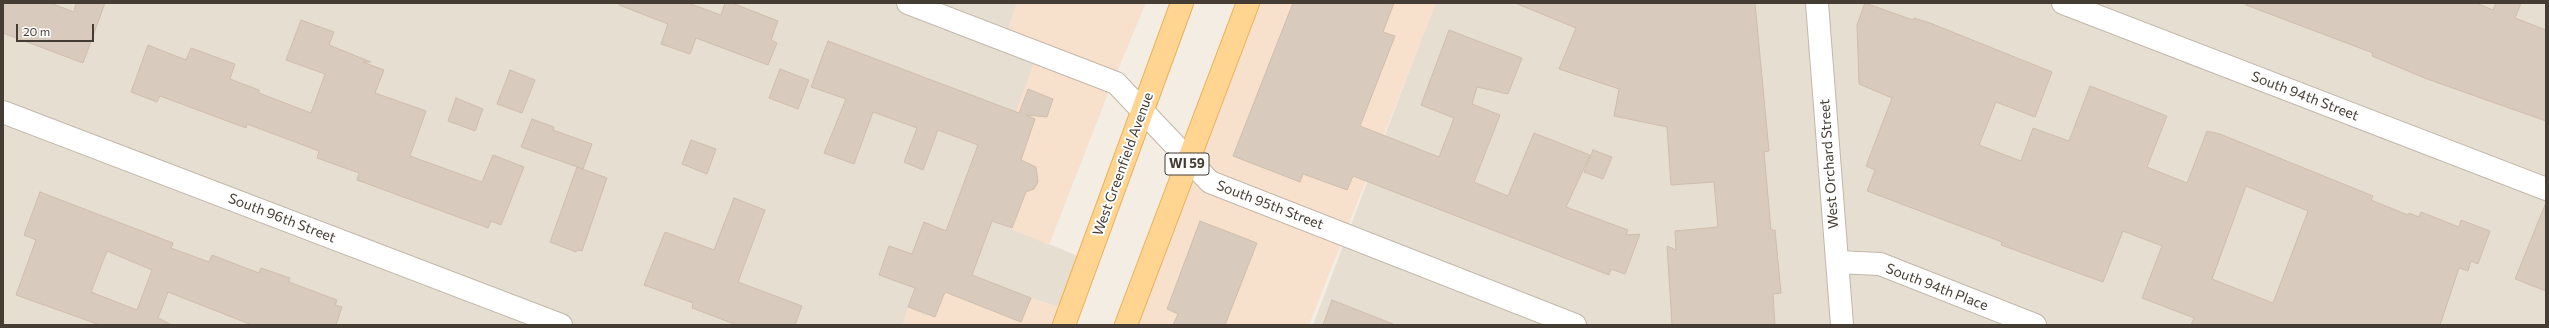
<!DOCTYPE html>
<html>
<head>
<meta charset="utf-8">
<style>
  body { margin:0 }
  #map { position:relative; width:2549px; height:328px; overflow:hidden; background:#f3ede4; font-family:Commissioner,sans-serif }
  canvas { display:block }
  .frame { position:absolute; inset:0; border:4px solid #453d34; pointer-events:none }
  .scale { position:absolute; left:16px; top:24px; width:78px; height:18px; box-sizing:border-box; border:2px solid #453d34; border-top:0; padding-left:5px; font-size:12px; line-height:14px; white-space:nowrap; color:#453d34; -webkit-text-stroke:3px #fff; paint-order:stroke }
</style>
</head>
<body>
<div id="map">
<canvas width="2549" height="328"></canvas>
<div class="frame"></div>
<div class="scale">20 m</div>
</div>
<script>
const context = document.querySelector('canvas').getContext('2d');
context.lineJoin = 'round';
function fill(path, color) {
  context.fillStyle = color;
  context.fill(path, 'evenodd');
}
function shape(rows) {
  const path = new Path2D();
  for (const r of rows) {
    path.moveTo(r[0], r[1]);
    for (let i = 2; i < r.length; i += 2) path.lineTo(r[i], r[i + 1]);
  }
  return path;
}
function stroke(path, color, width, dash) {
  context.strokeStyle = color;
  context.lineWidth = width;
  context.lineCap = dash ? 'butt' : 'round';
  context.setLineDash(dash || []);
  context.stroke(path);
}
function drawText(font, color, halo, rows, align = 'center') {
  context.font = font + ' Commissioner,sans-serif';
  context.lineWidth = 4;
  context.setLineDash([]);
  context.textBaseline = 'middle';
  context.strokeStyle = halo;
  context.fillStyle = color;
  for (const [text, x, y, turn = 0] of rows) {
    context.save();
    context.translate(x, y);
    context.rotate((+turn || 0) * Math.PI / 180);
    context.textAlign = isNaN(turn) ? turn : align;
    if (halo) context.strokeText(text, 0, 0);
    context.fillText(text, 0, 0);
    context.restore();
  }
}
fill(shape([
  [3,3,1017,3,1005,40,1039,52,980,216,1088,260,1069,310,922,264,903,325,3,325],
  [1435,3,2546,3,2546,325,1313,325]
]), '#e7ded2');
fill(shape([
  [1017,3,1146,3,1109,91,1049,245,978,214,1038,52,1005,40],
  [1247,3,1436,3,1309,325,1126,325],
  [921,264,1069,310,1064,325,903,325]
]), '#f7e1cd');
const building = shape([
  [3,3,50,3,74,12,76,3,105,3,83,63,3,33,3,3],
  [619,3,688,3,721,15,725,3,732,3,778,21,771,40,777,43,768,65,696,38,690,54,661,44,668,24,619,5,619,3],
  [1293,3,1394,3,1383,32,1395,36,1360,126,1439,157,1454,118,1421,105,1449,30,1522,58,1508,94,1477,87,1472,104,1500,115,1474,182,1508,196,1534,133,1590,155,1566,207,1628,230,1626,235,1640,234,1625,274,1611,269,1609,275,1353,176,1347,190,1303,174,1300,182,1233,156,1293,3],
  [1515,3,1755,3,1769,151,1764,152,1771,230,1775,230,1781,293,1773,294,1775,325,1672,325,1667,246,1676,250,1675,231,1718,227,1714,182,1671,185,1667,127,1614,116,1619,89,1559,69,1576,28,1515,3],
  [1865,3,1913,20,1914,18,1930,23,2052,72,2035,117,1996,102,1979,145,2021,161,2033,128,2069,141,2090,86,2167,116,2147,167,2187,183,2207,131,2220,134,2373,196,2371,200,2408,215,2409,213,2419,217,2421,212,2459,227,2461,220,2490,231,2478,264,2471,261,2468,271,2459,268,2440,325,2191,325,2194,318,2142,298,2162,246,2123,231,2103,282,2001,245,2002,242,1867,191,1875,170,1866,166,1892,98,1859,84,1857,25,1865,3],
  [2246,186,2308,211,2273,303,2212,279,2246,186],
  [2246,3,2476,3,2493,10,2496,3,2521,3,2515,18,2546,30,2546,121,2427,79,2372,56,2373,53,2246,5,2246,3],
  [301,20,334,32,329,45,371,62,363,62,384,70,375,93,426,111,410,156,482,182,493,155,524,167,501,225,491,221,488,228,357,180,359,173,317,158,319,151,247,124,246,128,160,96,157,102,131,92,148,45,186,60,191,48,235,64,230,79,259,90,259,93,311,113,325,74,286,60,301,20],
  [828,41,1019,113,1028,89,1053,99,1047,117,1026,115,1035,119,1021,160,1036,167,1038,182,1034,189,1026,192,1012,228,992,221,972,275,1031,298,1021,322,945,292,935,317,908,307,915,288,879,275,889,246,912,254,924,222,946,231,978,145,938,130,923,170,904,162,917,128,873,112,854,164,824,153,846,99,811,87,828,41],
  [780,69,809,80,798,109,769,98,780,69],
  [510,70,535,80,522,113,497,104,510,70],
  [456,98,483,109,475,131,448,121,456,98],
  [532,119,554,127,553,130,592,144,583,169,521,147,532,119],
  [691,140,716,149,707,174,682,164,691,140],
  [1593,150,1612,157,1603,179,1584,172,1593,150],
  [577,167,607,178,582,251,578,250,576,252,550,242,577,167],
  [40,192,173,243,171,248,209,262,212,255,259,273,261,268,290,278,289,282,337,300,335,305,342,307,336,325,252,325,168,292,158,318,172,325,100,325,16,295,36,240,24,235,40,192],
  [107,251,152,270,137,310,91,292,107,251],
  [734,198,765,210,738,282,802,306,795,325,737,325,692,308,693,303,644,285,665,232,714,250,734,198],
  [2545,205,2546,205,2546,291,2515,279,2545,205],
  [1200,221,1257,243,1225,325,1173,325,1178,314,1167,309,1200,221],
  [1332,300,1393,324,1393,325,1323,325,1332,300]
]);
fill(building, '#d8cabc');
stroke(building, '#d0beac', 1);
const street = shape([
  [908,3,1116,83,1210,182,1575,325],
  [1817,3,1842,325],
  [2063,3,2546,189],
  [3,112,561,325],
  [1837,262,1880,264,2035,325]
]);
const primary = shape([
  [1064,325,1182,3],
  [1126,325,1248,3]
]);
stroke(street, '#c2b7a9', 24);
stroke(primary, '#eab15b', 24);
stroke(street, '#fff', 22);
stroke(primary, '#ffd591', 22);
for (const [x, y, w] of [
  [1187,164,44]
]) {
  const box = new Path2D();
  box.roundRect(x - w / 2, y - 11, w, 22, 3);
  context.fillStyle = '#fff';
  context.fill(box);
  stroke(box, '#453d34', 1);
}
drawText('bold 13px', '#453d34', null, [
  ["WI 59",1187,164]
]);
drawText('14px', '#453d34', '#fff', [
  ["South 94th Street",2305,96,21],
  ["West Greenfield Avenue",1123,164,-70],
  ["West Orchard Street",1829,164,-94],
  ["South 95th Street",1270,205,21],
  ["South 96th Street",282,218,21],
  ["South 94th Place",1937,287,21]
]);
</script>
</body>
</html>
